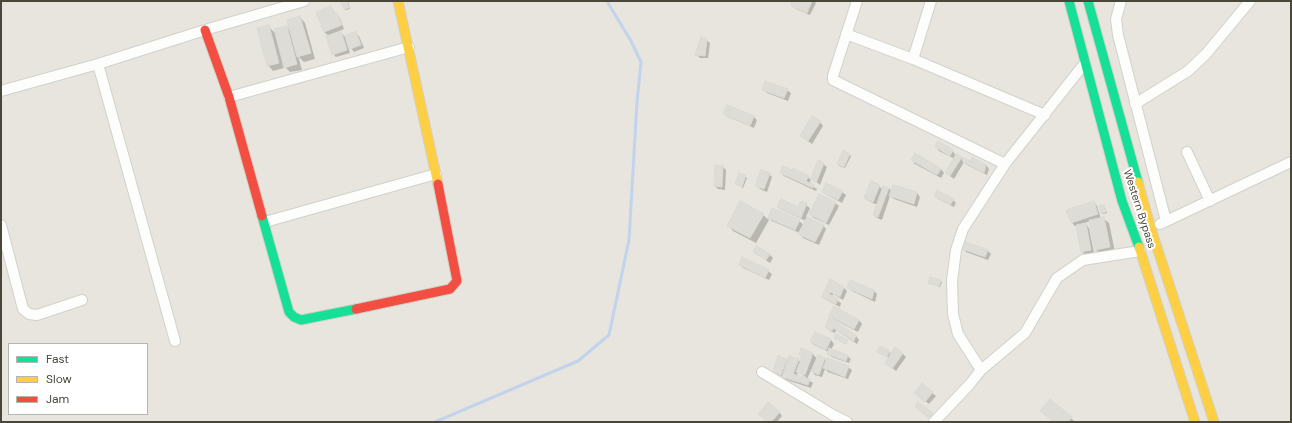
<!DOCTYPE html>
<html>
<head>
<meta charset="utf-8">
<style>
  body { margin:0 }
  #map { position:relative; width:1292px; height:423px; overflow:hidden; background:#f3f3ee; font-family:"DM Sans",sans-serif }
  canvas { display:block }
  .frame { position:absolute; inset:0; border:2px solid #49463a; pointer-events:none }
  .legend { position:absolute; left:8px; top:343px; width:140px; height:72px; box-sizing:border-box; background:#fff; border:1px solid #b6b5b0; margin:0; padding:5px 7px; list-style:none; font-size:12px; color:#49463a }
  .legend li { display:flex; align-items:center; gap:8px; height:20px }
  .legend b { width:20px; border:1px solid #b6b5b0 }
</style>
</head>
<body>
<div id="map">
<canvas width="1292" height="423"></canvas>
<div class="frame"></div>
<ul class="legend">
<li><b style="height:5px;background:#16e098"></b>Fast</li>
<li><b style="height:5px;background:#ffcf43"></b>Slow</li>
<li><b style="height:5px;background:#f24e42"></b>Jam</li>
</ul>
</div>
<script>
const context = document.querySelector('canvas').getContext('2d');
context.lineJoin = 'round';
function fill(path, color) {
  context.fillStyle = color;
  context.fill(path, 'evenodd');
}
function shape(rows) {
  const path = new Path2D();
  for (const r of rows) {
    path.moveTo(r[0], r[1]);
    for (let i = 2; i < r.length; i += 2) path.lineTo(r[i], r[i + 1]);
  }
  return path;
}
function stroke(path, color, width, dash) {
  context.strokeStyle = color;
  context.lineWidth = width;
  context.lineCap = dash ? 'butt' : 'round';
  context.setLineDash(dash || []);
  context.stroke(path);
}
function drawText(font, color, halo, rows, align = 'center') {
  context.font = font + ' "DM Sans",sans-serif';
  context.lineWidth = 4;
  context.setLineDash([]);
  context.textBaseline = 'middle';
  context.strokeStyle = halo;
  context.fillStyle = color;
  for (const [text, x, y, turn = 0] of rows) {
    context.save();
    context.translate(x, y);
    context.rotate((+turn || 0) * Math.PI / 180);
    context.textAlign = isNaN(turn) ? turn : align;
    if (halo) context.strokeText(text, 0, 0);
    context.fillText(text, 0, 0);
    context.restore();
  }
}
fill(shape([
  [1,1,1291,1,1291,422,1,422],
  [9,344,147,344,147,414,9,414]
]), '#e7e5dd');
fill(shape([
  [342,1,348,1,350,9,346,10,345,9],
  [788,1,814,1,816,3,810,15,796,9,793,5,793,3],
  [331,7,336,15,340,18,344,29,332,34,333,35,341,33,345,37,356,33,359,36,364,48,354,52,351,48,347,38,345,38,350,53,336,57,333,54,329,36,324,32,317,12],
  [300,17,305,23,315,59,304,62,298,56,302,70,290,72,283,65,284,68,273,71,268,65,268,26,276,34,287,27,292,32],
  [706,40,710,43,708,58,700,58,696,54],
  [763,89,787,90,791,93,788,101,767,93],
  [724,114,754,117,757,120,754,128,728,117],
  [820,122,823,126,812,144,801,136],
  [936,147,952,151,956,155,961,158,972,162,986,165,989,169,987,175,967,165,964,162,954,179,946,173,955,159,939,151],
  [849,154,851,156,845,168,839,166,838,164],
  [915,155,941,169,944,173,941,178,915,164,912,160],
  [823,164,827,167,820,185,812,178],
  [722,166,726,170,725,190,718,189,715,186],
  [781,173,808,177,811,180,809,184,817,189,816,191,784,176],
  [740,174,747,178,743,188,736,184],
  [769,174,772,177,767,192,760,189,757,186],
  [879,186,883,190,889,188,892,192,894,186,917,193,920,197,917,207,894,199,890,196,882,220,877,218,874,215,877,205,869,201,865,198],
  [823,192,842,192,846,195,842,203,827,195],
  [935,195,953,200,956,203,954,207,938,199],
  [801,202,810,208,806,217,823,225,826,229,819,245,803,238,800,233,772,221,769,218,799,221,804,225,806,221,782,210,778,207,799,208],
  [1094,202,1097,206,1101,219,1103,218,1109,223,1115,252,1102,255,1096,250,1090,221,1085,223,1089,228,1094,253,1085,255,1082,251,1077,225,1075,226,1072,223],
  [835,203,839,206,829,225,814,218,810,214],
  [1104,206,1107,213,1103,214,1102,213],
  [763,215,769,220,756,243,733,231,728,225],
  [963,248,987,250,991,254,988,260,966,252],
  [754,252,769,254,773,258,770,263],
  [740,265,768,271,772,274,769,280,743,268],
  [830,280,844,288,847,291,843,300,833,294,832,297,841,303,840,307,827,300,823,297],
  [940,281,942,282,940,287,929,283],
  [848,287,874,291,877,294,875,302,852,291],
  [830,315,859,320,862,324,858,332,833,319],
  [829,320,856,336,859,340,857,344,836,330,835,333,830,331,826,327],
  [815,333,831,340,834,344,831,350,847,356,851,359,849,363,832,357,828,354,829,352,814,345,811,342],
  [878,352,889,352,892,354,902,353,906,357,896,371,886,363,889,358],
  [813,354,817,359,825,359,827,362,848,367,852,370,848,379,828,372,825,369,822,377,815,375,811,370,807,379,813,383,811,388,787,380,774,371,786,360,788,362,798,359,801,363,803,358,800,355],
  [798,372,806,377,805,379,797,376],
  [932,393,936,396,929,404,919,396],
  [779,412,782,416,777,422,769,422],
  [1071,418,1074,421,1074,422,1054,422]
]), '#0003');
stroke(shape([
  [435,422,578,361,609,335,629,240,637,102,641,62,631,41,608,3,608,1]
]), '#c2d4ed', 3);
const building = shape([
  [341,1,347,1,349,8,344,9,341,1],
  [793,1,812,1,807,13,791,6,793,1],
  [331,6,334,14,337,13,342,25,324,32,316,12,331,6],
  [300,16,311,53,297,57,287,20,300,16],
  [269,25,279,63,267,66,257,28,269,25],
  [287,26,297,64,284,68,274,29,287,26],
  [341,31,347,50,332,55,326,36,341,31],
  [356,31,361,45,350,49,345,36,356,31],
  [701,37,707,39,705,56,695,55,701,37],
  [765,81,788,89,784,98,762,90,765,81],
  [727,105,754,116,750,126,723,114,727,105],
  [812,116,821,121,808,141,800,136,812,116],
  [938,141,953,150,950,156,935,147,938,141],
  [843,150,850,154,844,167,837,164,843,150],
  [915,153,941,169,937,175,911,160,915,153],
  [956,154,962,157,950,176,945,173,956,154],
  [962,157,971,161,972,157,986,165,984,173,963,162,962,157],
  [818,160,824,163,816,183,811,178,818,160],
  [715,165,723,166,722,187,714,186,715,165],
  [783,166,792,170,793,168,809,176,806,181,814,185,813,188,780,173,783,166],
  [761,170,770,173,764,189,755,186,761,170],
  [739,173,746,175,742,187,735,184,739,173],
  [871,181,880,185,873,202,864,198,871,181],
  [826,183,843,191,838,200,822,192,826,183],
  [893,185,917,192,914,204,889,196,893,185],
  [883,186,889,188,878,217,873,215,883,186],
  [937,190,954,199,950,205,934,196,937,190],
  [819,194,836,202,826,223,809,214,819,194],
  [781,199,798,207,801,201,807,203,801,218,777,207,781,199],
  [740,201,764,214,750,238,727,226,740,201],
  [1094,201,1098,214,1071,223,1066,210,1094,201],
  [1104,205,1106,212,1101,213,1099,206,1104,205],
  [772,208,800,220,795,230,768,218,772,208],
  [807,217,824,225,815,242,798,234,807,217],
  [1104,217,1110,247,1095,250,1089,220,1104,217],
  [1086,223,1091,250,1081,252,1076,225,1086,223],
  [964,241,988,250,985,257,962,249,964,241],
  [756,246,770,254,766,260,753,252,756,246],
  [742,257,769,270,765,278,739,265,742,257],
  [930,277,941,280,939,286,928,283,930,277],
  [830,279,844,287,840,297,830,292,829,294,838,299,836,304,822,297,830,279],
  [850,280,874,290,872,299,847,288,850,280],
  [834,306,859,320,854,329,829,316,834,306],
  [829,318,856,335,854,341,833,328,832,331,825,327,829,318],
  [815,332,831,339,826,350,810,342,815,332],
  [836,334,848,340,846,344,834,338,836,334],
  [880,346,890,351,887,357,877,352,880,346],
  [895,347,903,353,892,369,885,363,895,347],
  [801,348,813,353,805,375,796,372,802,357,799,355,801,348],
  [829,348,848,355,846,361,827,354,829,348],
  [818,355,825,358,819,375,811,371,818,355],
  [778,356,787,359,781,375,773,371,778,356],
  [789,356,799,359,793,374,810,379,808,385,782,377,789,356],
  [827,358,849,366,845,377,823,368,827,358],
  [922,383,933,392,925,402,914,393,922,383],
  [1050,399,1072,417,1068,422,1054,422,1040,411,1050,399],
  [768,402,780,412,771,422,768,422,758,414,768,402],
  [918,402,933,413,929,418,915,407,918,402]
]);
fill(building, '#dddcd6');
stroke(building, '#dbdad4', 1);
const street = shape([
  [857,1,833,76,833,80,1005,164,1085,63],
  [1121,1,1116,19,1118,35,1166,221],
  [846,34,913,59,1045,115],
  [913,59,931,1],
  [98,64,175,341],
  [1,91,98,64,205,30,304,1],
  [229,97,409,47],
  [1135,104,1188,71,1206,54,1250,1],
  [1187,152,1210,201],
  [265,222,436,174],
  [1160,224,1291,162],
  [1,225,23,309,29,314,37,315,82,300],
  [981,370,958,334,953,314,952,281,956,250,963,229,1005,164],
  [762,372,833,415,847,422],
  [934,422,969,385,981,370,1025,333,1057,278,1083,260,1140,251]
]);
const fast = shape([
  [1069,1,1122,201,1139,247],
  [1088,1,1138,182],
  [262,216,289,312,294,317,301,320,356,309]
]);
const slow = shape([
  [398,1,438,184],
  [1138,182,1151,229,1214,422],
  [1139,247,1195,422]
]);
const jam = shape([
  [205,30,229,97,262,216],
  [356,309,450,289,457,281,438,184]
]);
stroke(street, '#d1d1cc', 12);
stroke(fast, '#d2d1c5', 11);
stroke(slow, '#d2d1c5', 11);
stroke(jam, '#d2d1c5', 11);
stroke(street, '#fdfdfc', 10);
stroke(fast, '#16e098', 9);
stroke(slow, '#ffcf43', 9);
stroke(jam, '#f24e42', 9);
drawText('11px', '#49463a', '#fff', [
  ["Western Bypass",1139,209,72]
]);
</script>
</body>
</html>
